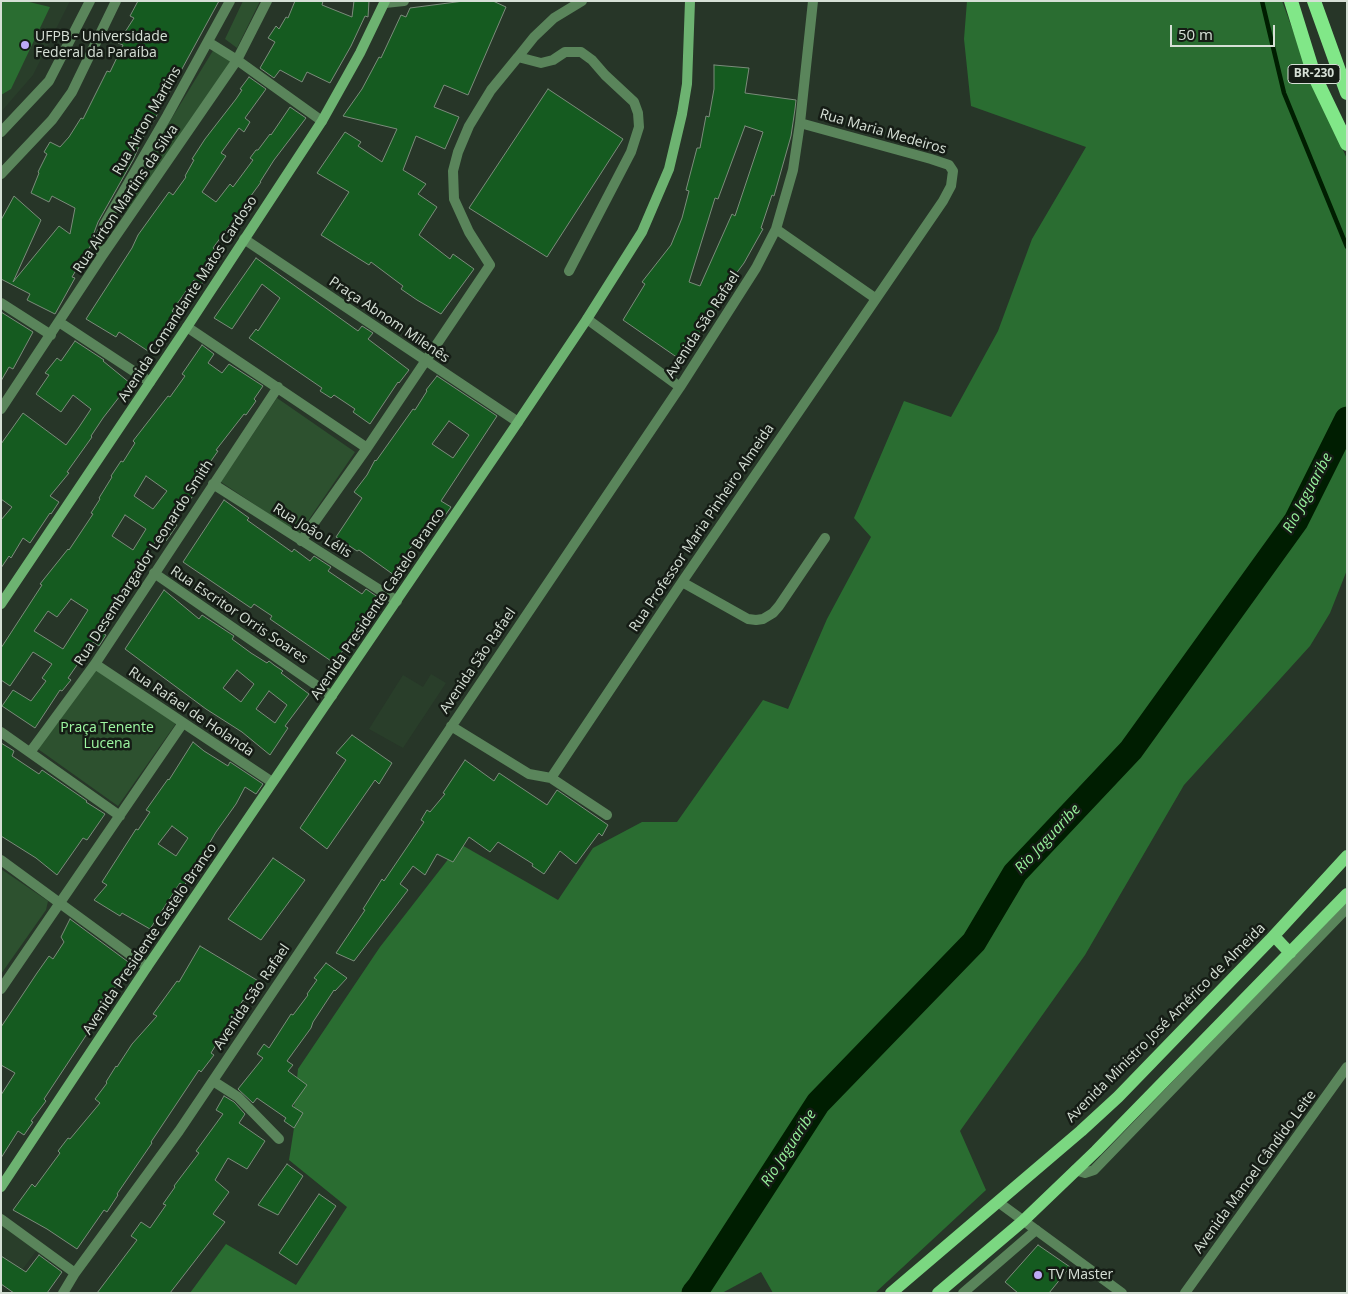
<!DOCTYPE html>
<html>
<head>
<meta charset="utf-8">
<style>
  body { margin:0 }
  #map { position:relative; width:1348px; height:1294px; overflow:hidden; background:#273628; font-family:"Open Sans",sans-serif }
  canvas { display:block }
  .frame { position:absolute; inset:0; border:2px solid #d6e0d6; pointer-events:none }
  .scale { position:absolute; left:1170px; top:25px; width:105px; height:22px; box-sizing:border-box; border:2px solid #d6e0d6; border-top:0; padding-left:6px; font-size:15px; line-height:18px; white-space:nowrap; color:#d6e0d6; -webkit-text-stroke:4px #151c15; paint-order:stroke }
</style>
</head>
<body>
<div id="map">
<canvas width="1348" height="1294"></canvas>
<div class="frame"></div>
<div class="scale">50 m</div>
</div>
<script>
const context = document.querySelector('canvas').getContext('2d');
context.lineJoin = 'round';
function fill(path, color) {
  context.fillStyle = color;
  context.fill(path, 'evenodd');
}
function shape(rows) {
  const path = new Path2D();
  for (const r of rows) {
    path.moveTo(r[0], r[1]);
    for (let i = 2; i < r.length; i += 2) path.lineTo(r[i], r[i + 1]);
  }
  return path;
}
function stroke(path, color, width, dash) {
  context.strokeStyle = color;
  context.lineWidth = width;
  context.lineCap = dash ? 'butt' : 'round';
  context.setLineDash(dash || []);
  context.stroke(path);
}
function drawText(font, color, halo, rows, align = 'center') {
  context.font = font + ' "Open Sans",sans-serif';
  context.lineWidth = 5;
  context.setLineDash([]);
  context.textBaseline = 'middle';
  context.strokeStyle = halo;
  context.fillStyle = color;
  for (const [text, x, y, turn = 0] of rows) {
    context.save();
    context.translate(x, y);
    context.rotate((+turn || 0) * Math.PI / 180);
    context.textAlign = isNaN(turn) ? turn : align;
    if (halo) context.strokeText(text, 0, 0);
    context.fillText(text, 0, 0);
    context.restore();
  }
}
fill(shape([
  [1,1,70,1,33,75,1,112],
  [431,674,446,683,403,748,369,729,403,675,423,687],
  [3,1225,37,1250,22,1270,1,1256,1,1227]
]), '#293e2a');
fill(shape([
  [243,1,260,1,237,48,225,39],
  [214,49,233,62,129,211,122,206,167,126],
  [277,398,355,452,299,534,221,482],
  [95,664,177,722,118,806,38,749],
  [1,869,48,901,46,910,1,974]
]), '#2d512f');
fill(shape([
  [1,1,25,1,50,7,11,89,1,95],
  [967,1,1282,1,1302,55,1347,159,1347,570,1330,613,1310,646,1184,785,1085,955,960,1131,986,1190,875,1293,773,1293,761,1272,722,1293,190,1293,226,1244,296,1285,347,1207,289,1160,294,1128,294,1107,298,1069,380,947,460,844,558,900,593,848,642,822,677,822,763,700,788,709,827,619,871,537,854,518,904,401,951,417,998,331,1032,239,1086,147,971,106,964,39]
]), '#2a6d31');
stroke(shape([
  [1262,1,1284,93,1347,247]
]), '#001e01', 4.5);
stroke(shape([
  [694,1293,699,1287,818,1103,974,942,1015,873,1131,750,1296,521,1347,419]
]), '#001e01', 25);
const building = shape([
  [138,1,219,1,152,124,150,123,138,147,139,147,133,160,98,222,91,241,91,245,72,277,75,278,55,314,27,300,30,294,1,279,1,220,14,196,41,220,13,282,59,226,70,234,75,208,52,196,49,202,31,193,39,173,38,172,47,154,44,152,50,142,60,147,69,137,81,118,83,119,107,71,110,72,123,45,118,43,134,18,130,16,138,1],
  [295,1,323,1,322,5,352,17,354,1,369,1,368,17,365,16,351,46,330,83,307,72,302,82,280,70,274,78,260,68,275,42,268,38,276,26,279,29,286,17,288,18,295,1],
  [464,1,493,1,506,7,468,95,444,85,434,107,459,117,445,149,416,136,403,170,426,184,418,194,437,207,419,235,450,259,453,254,474,269,441,314,417,300,401,289,403,286,371,262,369,265,321,235,349,192,317,173,345,132,361,142,358,146,382,162,397,129,343,116,362,89,379,57,381,58,401,15,406,17,410,8,464,1],
  [714,65,749,68,745,93,796,100,795,109,791,136,774,196,772,195,761,228,763,229,744,263,715,302,719,305,705,325,694,341,692,340,678,358,623,320,645,284,642,282,671,245,682,218,689,191,686,190,697,148,700,148,706,116,709,117,714,89,714,65],
  [745,126,763,132,735,216,732,214,700,286,689,282,715,198,718,199,745,126],
  [249,77,266,89,245,118,250,122,244,132,239,128,221,153,226,156,202,192,216,202,230,184,233,187,253,160,250,158,256,150,258,150,270,134,271,135,290,107,306,118,274,160,260,182,261,182,213,248,223,256,212,271,210,270,201,285,194,280,172,311,174,313,148,351,119,332,116,337,86,319,132,248,138,235,169,192,173,195,186,177,185,176,194,160,192,159,205,139,236,99,242,90,240,89,249,77],
  [548,89,623,139,547,257,469,208,548,89],
  [256,258,358,331,362,326,373,333,368,339,409,370,399,383,398,382,370,424,353,412,355,409,334,395,331,398,320,391,322,388,249,338,256,329,258,331,280,298,262,284,232,329,214,318,256,258],
  [1,312,33,332,13,369,9,367,1,381,1,312],
  [75,341,104,360,103,361,130,383,103,418,91,436,92,437,67,472,69,473,50,496,59,502,51,514,50,513,30,543,23,538,11,558,9,556,1,568,1,520,12,507,1,499,1,444,23,413,66,445,79,427,91,409,73,395,61,412,36,394,49,375,45,373,57,358,61,361,75,341],
  [202,345,214,354,208,363,222,373,229,364,263,386,254,399,256,401,246,415,244,414,216,450,218,451,206,468,208,470,196,488,198,489,173,523,177,525,166,541,159,536,123,592,125,593,115,607,114,606,97,630,106,635,99,646,93,642,68,678,71,680,62,691,60,690,35,728,2,706,13,690,31,701,46,681,42,678,52,664,33,652,10,686,1,680,1,648,42,585,40,584,68,549,69,550,93,514,91,513,100,499,99,498,112,477,111,476,121,461,123,462,135,443,133,441,168,396,170,397,185,376,182,374,202,345],
  [146,476,167,491,153,509,134,496,146,476],
  [125,515,146,529,133,550,112,536,125,515],
  [71,599,88,610,63,649,34,631,48,611,57,617,71,599],
  [437,376,497,416,441,501,451,507,439,524,432,518,406,554,407,555,394,575,359,550,357,551,336,537,362,498,354,492,367,475,375,460,376,461,413,409,415,410,427,391,426,390,437,376],
  [449,421,469,435,453,458,432,444,449,421],
  [224,500,249,518,247,520,292,552,294,549,310,561,314,556,331,567,328,571,362,594,366,589,385,602,371,622,363,617,349,638,351,639,334,663,270,619,272,616,254,604,251,608,183,562,224,500],
  [164,590,199,619,202,615,234,636,232,639,251,653,267,663,269,661,274,665,283,671,281,673,309,694,285,726,288,728,270,755,242,732,206,709,125,649,164,590],
  [237,670,254,684,241,702,223,688,237,670],
  [269,691,287,705,275,723,256,709,269,691],
  [352,735,392,763,379,784,375,780,327,849,300,828,346,760,336,753,352,735],
  [193,742,204,751,228,766,230,762,263,784,256,794,245,787,236,804,216,832,184,886,180,883,150,929,122,913,120,916,94,900,107,885,102,882,136,829,138,830,150,812,146,810,168,779,169,780,193,742],
  [172,826,188,838,176,856,158,844,172,826],
  [1,743,14,751,12,756,39,774,42,770,87,801,86,802,105,814,87,840,83,838,57,875,36,858,1,836,1,743],
  [465,760,494,781,499,773,547,805,557,790,608,825,602,836,599,833,576,864,560,851,544,874,532,866,533,864,498,842,490,852,469,837,453,862,437,854,425,875,413,866,400,884,408,890,354,961,336,953,365,910,363,909,382,879,384,881,424,822,421,820,427,810,430,812,445,794,443,793,465,760],
  [273,858,305,880,261,940,228,919,273,858],
  [70,919,131,964,109,996,106,994,93,1015,95,1017,87,1034,44,1099,46,1101,31,1121,33,1122,24,1135,18,1131,1,1158,1,1095,15,1073,1,1065,1,1027,37,973,49,956,53,959,64,942,61,937,70,919],
  [200,946,260,982,247,1002,243,1000,211,1053,214,1055,201,1072,199,1070,151,1142,152,1143,117,1194,118,1195,107,1212,104,1210,77,1249,47,1229,13,1210,32,1184,35,1187,60,1153,58,1151,68,1138,70,1139,100,1103,95,1099,107,1083,106,1082,116,1066,117,1067,132,1044,157,1016,153,1014,177,981,179,982,200,946],
  [326,963,347,978,335,991,334,990,313,1022,311,1028,287,1061,293,1065,288,1071,307,1085,292,1106,303,1113,294,1128,284,1121,286,1118,257,1098,253,1103,238,1089,263,1058,257,1054,264,1044,269,1048,291,1014,293,1015,308,995,307,994,317,980,314,978,326,963],
  [224,1096,234,1102,245,1114,239,1123,265,1141,247,1169,228,1158,215,1180,229,1192,213,1214,225,1222,170,1293,97,1293,137,1240,131,1236,141,1222,150,1228,166,1205,163,1204,175,1187,174,1186,199,1153,196,1151,223,1114,216,1110,224,1096],
  [287,1164,303,1176,278,1215,258,1205,287,1164],
  [319,1194,336,1206,297,1265,279,1253,319,1194],
  [1038,1245,1070,1267,1049,1293,1018,1293,1005,1282,1038,1245],
  [39,1255,62,1272,47,1293,14,1293,1,1284,1,1256,26,1272,39,1255]
]);
fill(building, '#155b20');
stroke(building, '#7b8c7b', 1);
stroke(shape([
  [385,3,404,1],
  [208,42,237,60,322,121],
  [518,57,534,37,554,18,582,1],
  [1,174,52,120,72,92,116,1],
  [776,229,875,298],
  [244,239,518,422],
  [102,256,98,243,104,225,167,116,230,1],
  [1,303,51,335],
  [587,319,680,387],
  [59,322,150,382],
  [187,327,367,448],
  [1,409,102,256,237,60,267,1],
  [213,484,397,601],
  [301,541,367,448,490,265,469,232,454,199,453,171,458,152,469,126,491,90,518,57,541,63,553,60,565,52,581,52,592,60,605,75,634,102,638,113,639,127,631,152,569,271],
  [154,573,332,696],
  [682,582,748,619,756,620,763,619,773,613,779,606,825,538],
  [95,664,272,782],
  [451,726,529,774,551,778,607,815],
  [1,732,120,816],
  [31,751,95,664,278,387],
  [551,778,682,582,943,201,951,186,953,171,949,165,931,159,800,123],
  [1,860,147,967],
  [1,989,183,723],
  [213,1081,238,1097,279,1139],
  [1075,1170,1085,1173,1094,1170,1347,908],
  [1,1219,75,1273],
  [63,1293,75,1273,179,1131,680,387,756,268,776,229,793,170,800,123,813,1],
  [963,1293,1036,1230],
  [1185,1293,1347,1067]
]), '#5a855b', 10);
stroke(shape([
  [1,132,49,81,90,1],
  [998,1202,1122,1293]
]), '#5a855b', 10);
stroke(shape([
  [1,604,187,327,322,121,360,53,385,1],
  [1,1187,147,967,518,422,587,319,642,232,669,169,682,114,687,84,690,1]
]), '#6db371', 10);
stroke(shape([
  [1274,936,1290,953],
  [891,1293,1081,1131,1118,1097,1270,940,1347,856],
  [938,1293,1023,1221,1096,1151,1347,894]
]), '#7bd781', 12);
stroke(shape([
  [1291,1,1314,75,1347,144],
  [1314,1,1347,93]
]), '#81e788', 14);
for (const [x, y, r, color] of [
  [25,45,5,"#bda9f5"],
  [1038,1275,5,"#bda9f5"]
]) {
  const dot = new Path2D();
  dot.arc(x, y, r, 0, 2 * Math.PI);
  context.fillStyle = color;
  context.fill(dot);
  stroke(dot, '#151c15', 2);
}
for (const [x, y, w] of [
  [1314,74,52]
]) {
  const box = new Path2D();
  box.roundRect(x - w / 2, y - 9.5, w, 19, 4);
  context.fillStyle = '#151c15';
  context.fill(box);
  stroke(box, '#d6e0d6', 1);
}
drawText('bold 12px', '#d6e0d6', null, [
  ["BR-230",1314,74]
]);
drawText('14px', '#d6e0d6', '#151c15', [
  ["UFPB - Universidade",35,37],
  ["Federal da Paraíba",35,53],
  ["TV Master",1048,1275]
], 'left');
drawText('14px', '#d6e0d6', '#151c15', [
  ["Rua Airton Martins",147,121,-60],
  ["Rua Maria Medeiros",883,132,16],
  ["Rua Airton Martins da Silva",126,199,-56],
  ["Avenida Comandante Matos Cardoso",188,299,-57],
  ["Praça Abnom Milenês",389,320,34],
  ["Avenida São Rafael",703,325,-57],
  ["Rua Professor Maria Pinheiro Almeida",702,528,-56],
  ["Rua João Lélis",312,531,32],
  ["Rua Desembargador Leonardo Smith",144,563,-57],
  ["Avenida Presidente Castelo Branco",378,604,-56],
  ["Rua Escritor Orris Soares",239,615,34],
  ["Avenida São Rafael",478,661,-56],
  ["Rua Rafael de Holanda",191,712,34],
  ["Avenida Presidente Castelo Branco",150,939,-56],
  ["Avenida São Rafael",252,997,-56],
  ["Avenida Ministro José Américo de Almeida",1166,1023,-45],
  ["Avenida Manoel Cândido Leite",1255,1172,-54]
]);
drawText('14px', '#9ef8a2', '#151c15', [
  ["Praça Tenente",107,728],
  ["Lucena",107,744]
]);
drawText('italic 15px', '#96f09b', '#151c15', [
  ["Rio Jaguaribe",1308,493,-62],
  ["Rio Jaguaribe",1048,839,-47],
  ["Rio Jaguaribe",789,1148,-57]
]);
</script>
</body>
</html>
